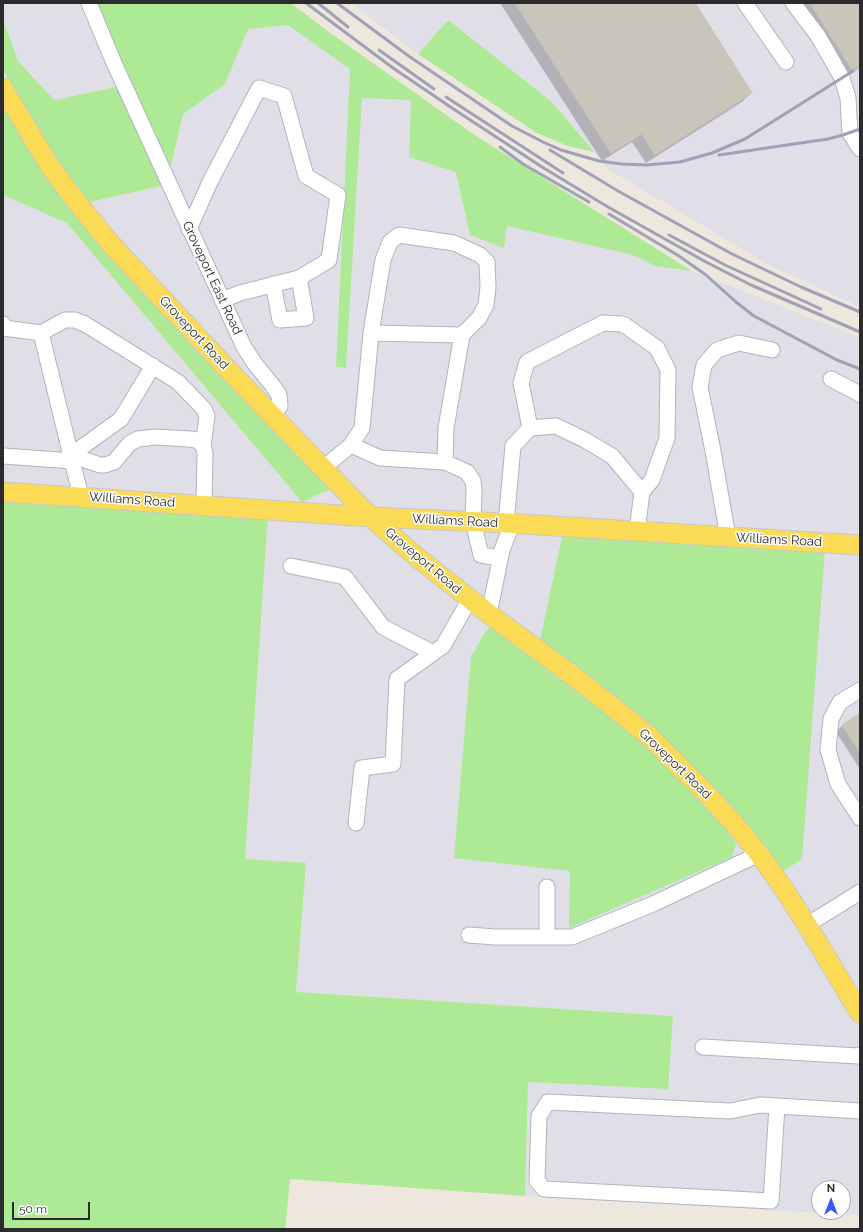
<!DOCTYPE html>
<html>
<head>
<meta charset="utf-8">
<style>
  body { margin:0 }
  #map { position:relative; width:863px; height:1232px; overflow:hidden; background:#eee7dd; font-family:Raleway,sans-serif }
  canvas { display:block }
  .frame { position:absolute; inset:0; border:4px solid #2b2b2b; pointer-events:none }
  .north { position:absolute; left:811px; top:1180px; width:40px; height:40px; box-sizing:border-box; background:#fff; border:1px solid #aaa; border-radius:50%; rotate:0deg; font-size:11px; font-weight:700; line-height:16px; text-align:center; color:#2b2b2b }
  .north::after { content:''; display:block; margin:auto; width:14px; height:18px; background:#3956ff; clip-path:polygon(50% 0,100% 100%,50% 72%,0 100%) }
  .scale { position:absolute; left:12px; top:1202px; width:78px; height:18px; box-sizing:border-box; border:2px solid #2b2b2b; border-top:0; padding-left:5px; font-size:12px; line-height:14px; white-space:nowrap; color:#2b2b2b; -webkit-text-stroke:3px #fff; paint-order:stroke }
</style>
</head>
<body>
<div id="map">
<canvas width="863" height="1232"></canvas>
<div class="frame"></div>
<div class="north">N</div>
<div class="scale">50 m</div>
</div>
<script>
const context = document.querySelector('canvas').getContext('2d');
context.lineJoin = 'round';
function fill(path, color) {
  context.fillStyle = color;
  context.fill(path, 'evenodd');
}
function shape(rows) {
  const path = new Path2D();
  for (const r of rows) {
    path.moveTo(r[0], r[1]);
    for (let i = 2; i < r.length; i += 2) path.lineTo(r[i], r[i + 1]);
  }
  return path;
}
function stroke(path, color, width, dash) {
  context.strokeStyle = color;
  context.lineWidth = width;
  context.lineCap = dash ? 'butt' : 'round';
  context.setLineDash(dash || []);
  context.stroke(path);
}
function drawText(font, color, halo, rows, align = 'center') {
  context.font = font + ' Raleway,sans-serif';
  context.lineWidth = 3;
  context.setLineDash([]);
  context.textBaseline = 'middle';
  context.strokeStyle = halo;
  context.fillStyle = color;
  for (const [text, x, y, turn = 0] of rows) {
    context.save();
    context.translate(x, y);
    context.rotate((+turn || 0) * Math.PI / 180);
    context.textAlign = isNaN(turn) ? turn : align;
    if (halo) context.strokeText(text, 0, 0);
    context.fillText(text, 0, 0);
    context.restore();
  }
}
fill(shape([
  [3,3,93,3,130,83,54,100,18,61,3,20],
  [351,3,860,3,860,307,769,265,608,169,552,102,447,20,418,54],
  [288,25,350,69,336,367,346,368,362,98,411,100,409,157,456,172,470,235,504,248,506,226,633,255,655,266,692,271,860,338,860,1215,525,1196,528,1082,668,1089,672,1016,296,992,306,864,245,859,268,514,3,498,3,195,67,223,302,502,331,490,71,208,170,170,183,114,225,84,248,29],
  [819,1188,843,1188,843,1212,819,1212]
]), '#e0dee6');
fill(shape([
  [93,3,291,3,326,30,476,136,692,271,655,266,633,255,507,226,504,248,470,235,456,172,409,157,411,100,362,98,346,368,336,367,350,69,288,25,248,29,225,84,183,114,170,170],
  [3,20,18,61,54,100,120,86,165,185,89,202,42,138,3,70],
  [448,20,552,102,594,152,568,146,537,133,418,54],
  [3,104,331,489,302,502,67,223,3,195],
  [3,498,268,514,245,859,306,863,296,992,673,1016,668,1089,528,1082,525,1196,290,1179,285,1229,3,1229],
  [563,532,825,548,802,859,782,872,732,806,680,755,540,641],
  [492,625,614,717,679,776,720,821,736,844,732,857,569,928,570,871,454,858,471,657,484,634]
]), '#aee995');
fill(shape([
  [500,3,694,3,751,93,742,102,646,163,632,142,602,161],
  [800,3,860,3,860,68,846,76],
  [860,714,860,769,836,732,842,726]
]), '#0003');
const building = shape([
  [515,3,695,3,752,93,655,155,642,134,611,153,515,3],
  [810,3,860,3,860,66,853,71,810,3],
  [860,713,860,753,842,725,860,713]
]);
fill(building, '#c9c5bb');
stroke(building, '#cac4b6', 1);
const minor = shape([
  [89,3,114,63,244,347,255,364,273,386,279,395,280,406,272,415],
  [745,3,786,62],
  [793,3,818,36,842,78,848,98,850,133,860,149],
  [189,229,210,182,259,88,284,96,306,176,338,195,329,260,299,278,240,293,222,300],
  [273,284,280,320,306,318,299,278],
  [3,324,4,328,41,333,81,497],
  [41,333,65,320,75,320,85,324,178,382,204,409,207,416,203,446,205,453,204,505],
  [371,333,383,260,390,242,399,235,454,243,480,255,487,262,488,287,486,305,479,318,462,335],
  [831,379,858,393,860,395],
  [530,428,521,383,527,362,603,323,623,324,657,348,668,370,667,438,652,480,642,492],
  [351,445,380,458,445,462,467,472,473,481,474,489,473,521,481,555,500,558],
  [71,455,100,465,105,465,114,462,130,443,138,439,155,437,190,439,197,440,203,446],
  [71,455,121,419,153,366],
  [3,456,73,461],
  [323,468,351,445,362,428,371,333,462,335,446,428,445,462],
  [506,523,513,446,530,428,556,426,585,440,612,456,642,492,637,531],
  [728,537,713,451,700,387,704,365,717,350,739,343,772,350],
  [291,566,345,577,383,627,433,653],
  [489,614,502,550,512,524],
  [860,690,840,702,831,719,828,750,838,784,860,818],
  [356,823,362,768,393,764,397,679,443,646,470,599],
  [547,887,547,937],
  [807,925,860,892],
  [469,935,495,937,572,937,653,904,759,854],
  [703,1047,858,1056,860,1055],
  [777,1106,771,1201,544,1189,537,1181,539,1116,548,1102,730,1111,760,1105,777,1106,860,1111]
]);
const major = shape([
  [3,88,49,165,76,201,110,243,236,378,353,499,371,517,413,554,489,614,576,678,648,735,704,791,733,822,759,854,784,889,807,925,860,1013],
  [3,492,371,517,506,523,860,545]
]);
stroke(minor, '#b1b3c0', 17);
stroke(major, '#c8c8c8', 21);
stroke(minor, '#fff', 15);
stroke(major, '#fbdb55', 19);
stroke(shape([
  [306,3,393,68,455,110,542,167,608,207,706,262,751,285,860,332],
  [318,3,348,27],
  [337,3,410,57,512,126,543,142,561,150,599,161,622,164,647,165,680,162,712,153,745,139,853,71],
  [379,50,434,89],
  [446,97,563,173],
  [500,147,523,164,589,202],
  [550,150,618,191,732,254,801,287,860,312],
  [719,155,828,139,843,135,860,129],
  [609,214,679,256,706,275,736,302,754,316,837,360,860,369],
  [669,235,725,265,821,309]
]), '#9fa1b7', 3);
drawText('13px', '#2b2b2b', '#fff', [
  ["Groveport East Road",212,278,65],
  ["Groveport Road",194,333,47],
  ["Williams Road",132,500,4],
  ["Williams Road",455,521,3],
  ["Williams Road",779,540,3],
  ["Groveport Road",423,561,40],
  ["Groveport Road",675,764,44]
]);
</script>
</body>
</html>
